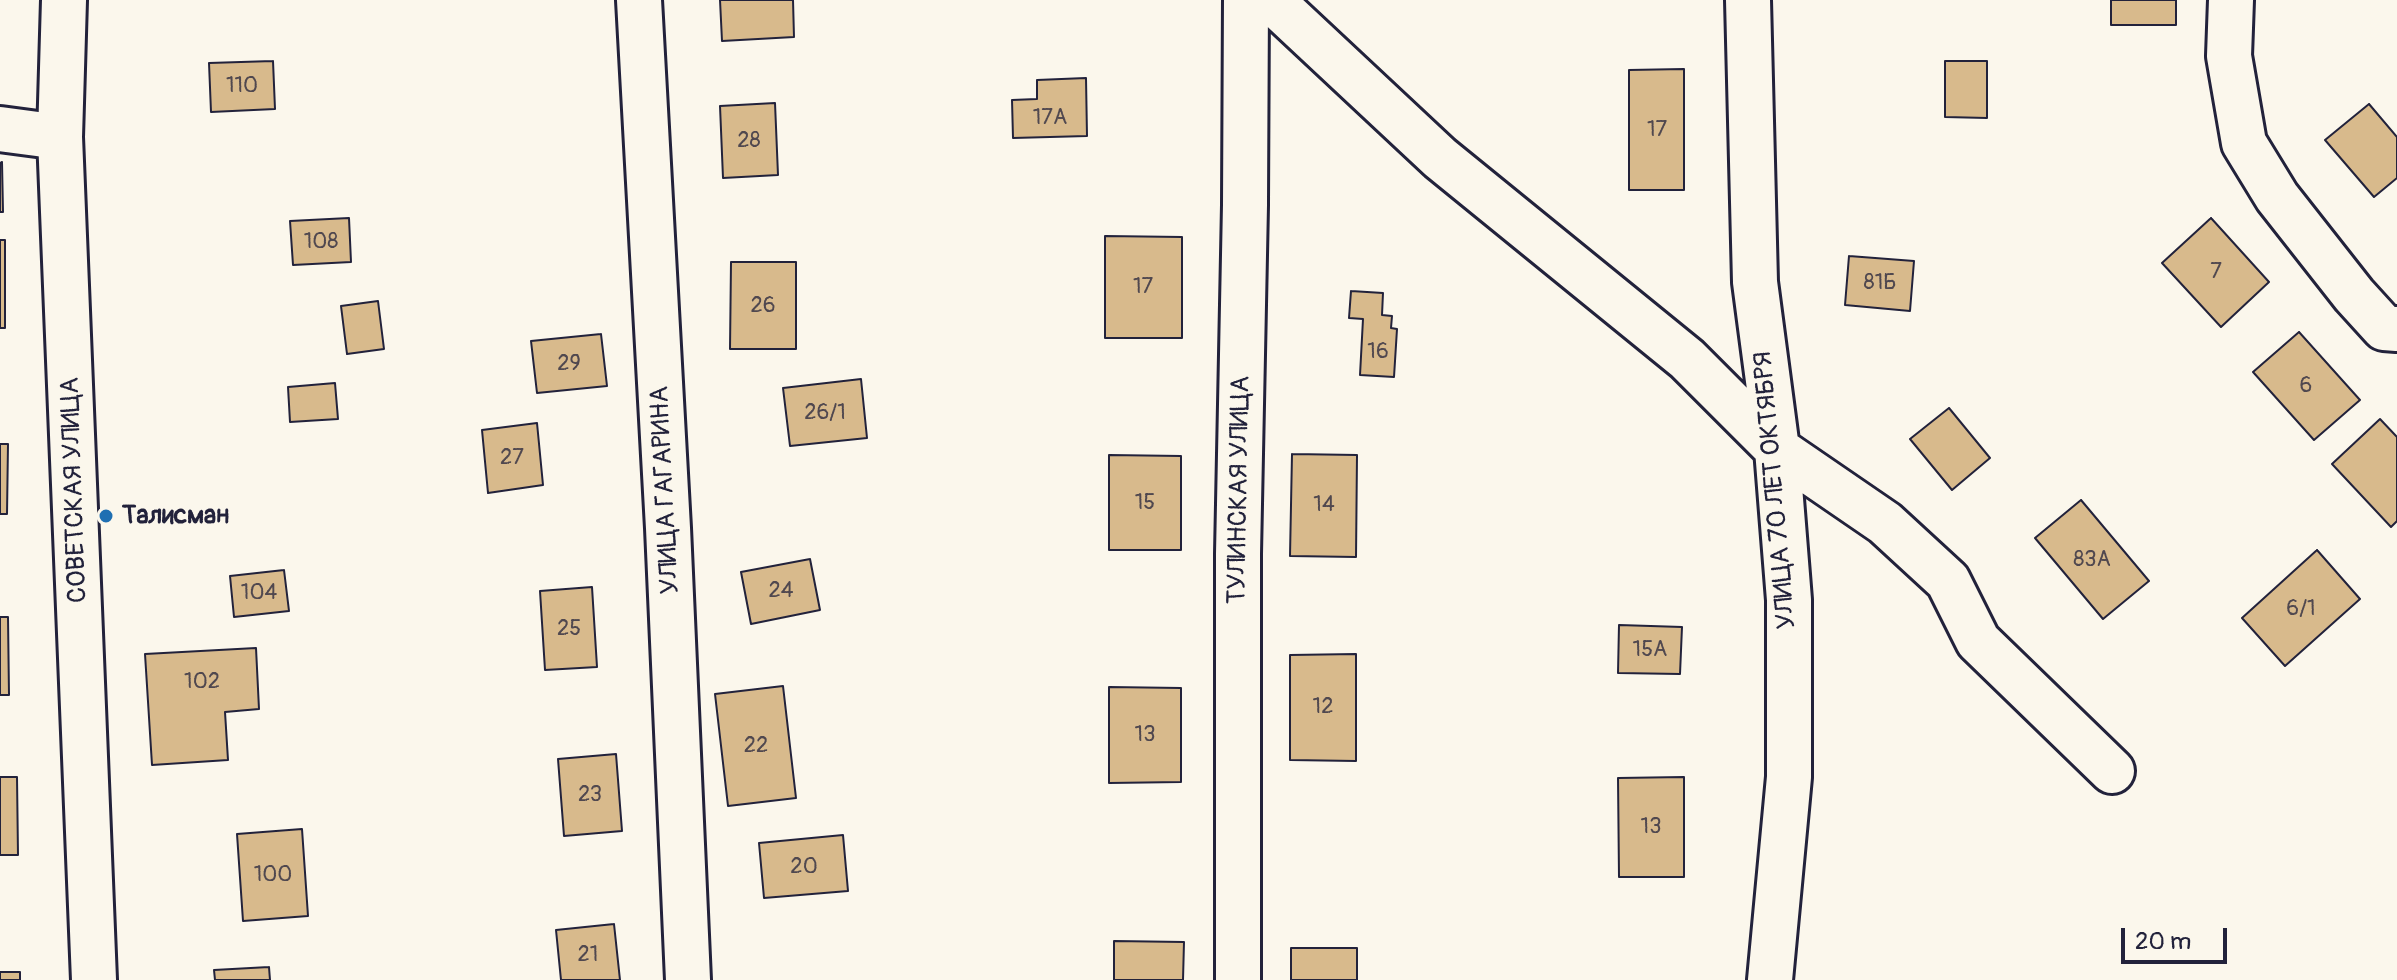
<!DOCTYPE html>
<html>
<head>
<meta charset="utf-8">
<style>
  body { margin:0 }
  #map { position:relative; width:2397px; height:980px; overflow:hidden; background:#fbf7ec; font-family:Pangolin,sans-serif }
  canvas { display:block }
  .scale { position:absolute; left:2121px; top:928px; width:106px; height:36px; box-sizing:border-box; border:4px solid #22223b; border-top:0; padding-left:10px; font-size:24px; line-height:28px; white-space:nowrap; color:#22223b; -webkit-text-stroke:6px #fbf7ec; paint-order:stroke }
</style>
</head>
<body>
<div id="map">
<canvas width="2397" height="980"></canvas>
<div class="scale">20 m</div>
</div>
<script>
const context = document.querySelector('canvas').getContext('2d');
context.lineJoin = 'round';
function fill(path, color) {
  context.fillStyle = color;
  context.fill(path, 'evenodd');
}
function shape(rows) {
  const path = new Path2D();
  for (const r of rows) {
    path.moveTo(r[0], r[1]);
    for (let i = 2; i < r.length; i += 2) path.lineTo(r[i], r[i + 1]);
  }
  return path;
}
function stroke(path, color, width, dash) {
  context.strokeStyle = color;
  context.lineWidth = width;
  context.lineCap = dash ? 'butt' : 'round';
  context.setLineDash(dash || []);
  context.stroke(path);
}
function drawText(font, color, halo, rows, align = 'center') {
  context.font = font + ' Pangolin,sans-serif';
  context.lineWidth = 8;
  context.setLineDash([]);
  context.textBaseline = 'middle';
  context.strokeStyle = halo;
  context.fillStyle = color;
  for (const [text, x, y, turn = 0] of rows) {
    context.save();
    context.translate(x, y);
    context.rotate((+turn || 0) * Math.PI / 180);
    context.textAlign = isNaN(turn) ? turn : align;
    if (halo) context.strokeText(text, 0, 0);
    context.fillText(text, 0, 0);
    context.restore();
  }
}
const building = shape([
  [720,0,793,0,794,37,722,41,720,0],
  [2111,0,2176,0,2176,25,2111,25,2111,0],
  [273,61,275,109,211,112,209,63,273,61],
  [1945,61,1987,61,1987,118,1945,117,1945,61],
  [1684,69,1684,190,1629,190,1629,70,1684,69],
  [1086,78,1087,136,1013,138,1012,100,1037,99,1037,80,1086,78],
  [775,103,778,175,723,178,720,106,775,103],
  [2369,104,2397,137,2397,178,2374,197,2325,140,2369,104],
  [2,162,3,212,0,212,0,163,2,162],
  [349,218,351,262,293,265,290,221,349,218],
  [2211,218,2269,282,2221,327,2162,263,2211,218],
  [1105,236,1182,237,1182,338,1105,338,1105,236],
  [0,240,5,240,5,328,0,328,0,240],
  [1849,256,1914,261,1910,311,1845,305,1849,256],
  [731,262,796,262,796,349,730,349,731,262],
  [1351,291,1383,293,1382,315,1392,316,1391,328,1397,329,1394,377,1360,375,1363,319,1349,318,1351,291],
  [378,301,384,349,347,354,341,306,378,301],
  [2299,332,2360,400,2314,440,2253,372,2299,332],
  [601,334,607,386,537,393,531,341,601,334],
  [861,379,867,438,790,446,783,388,861,379],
  [335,383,338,419,290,422,288,387,335,383],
  [1949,408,1990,458,1952,490,1910,439,1949,408],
  [2380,419,2397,437,2397,521,2391,527,2332,464,2380,419],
  [537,423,543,485,488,493,482,430,537,423],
  [0,444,8,444,7,514,0,514,0,444],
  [1292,454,1357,455,1356,557,1290,556,1292,454],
  [1109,455,1181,456,1181,550,1109,550,1109,455],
  [2081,500,2149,581,2103,619,2035,538,2081,500],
  [2317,550,2360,599,2285,666,2242,618,2317,550],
  [810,559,820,610,751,624,741,572,810,559],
  [284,570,289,611,234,617,230,576,284,570],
  [592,587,597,667,545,670,540,591,592,587],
  [0,617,8,617,9,695,0,695,0,617],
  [1619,625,1682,627,1680,674,1618,673,1619,625],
  [256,648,259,709,225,712,228,760,152,765,145,654,256,648],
  [1356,654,1356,761,1290,760,1290,655,1356,654],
  [783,686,796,798,728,806,715,694,783,686],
  [1109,687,1181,688,1181,782,1109,783,1109,687],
  [616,754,622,831,564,836,558,759,616,754],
  [0,777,17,777,18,855,0,855,0,777],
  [1684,777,1684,877,1619,877,1618,778,1684,777],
  [302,829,308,916,243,921,237,834,302,829],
  [843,835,848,891,764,898,759,843,843,835],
  [614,924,620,980,561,980,556,930,614,924],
  [1114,941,1184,942,1183,980,1114,980,1114,941],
  [1291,948,1357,948,1357,980,1291,980,1291,948],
  [269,967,270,980,215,980,214,970,269,967],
  [0,972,20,972,20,980,0,980,0,972]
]);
fill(building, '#d8ba8c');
stroke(building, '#22223b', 2);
const minor = shape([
  [639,0,668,528,688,980],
  [1271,0,1440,158,1687,359,1777,449,1885,523,1948,581,1978,641,2112,771],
  [1748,0,1755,282,1777,449,1789,600,1789,777,1770,980],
  [2231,0,2229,56,2244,143,2277,197,2354,295,2384,328,2397,329],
  [0,129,60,137],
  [1238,980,1238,554,1245,205,1246,0]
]);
const major = shape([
  [64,0,60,137,94,980]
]);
stroke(minor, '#22223b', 50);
stroke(major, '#22223b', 50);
stroke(minor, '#fbf7ec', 44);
stroke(major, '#fbf7ec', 44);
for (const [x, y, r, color] of [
  [106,516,8,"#1f6fb2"]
]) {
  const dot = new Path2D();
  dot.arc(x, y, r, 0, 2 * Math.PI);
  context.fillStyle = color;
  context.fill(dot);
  stroke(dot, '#fbf7ec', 3);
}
drawText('22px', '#50484f', null, [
  ["110",242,86],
  ["17А",1050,118],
  ["17",1657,130],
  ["28",749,141],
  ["108",321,242],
  ["7",2216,272],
  ["81Б",1880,283],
  ["17",1143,287],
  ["26",763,306],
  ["16",1378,352],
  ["29",569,364],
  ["6",2306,386],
  ["26/1",825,413],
  ["27",512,458],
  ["15",1145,503],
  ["14",1324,505],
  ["83А",2092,560],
  ["24",781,591],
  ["104",259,593],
  ["6/1",2301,609],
  ["25",569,629],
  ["15А",1650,650],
  ["102",202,682],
  ["12",1323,707],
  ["13",1145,735],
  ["22",756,746],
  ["23",590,795],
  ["13",1651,827],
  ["20",804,867],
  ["100",273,875],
  ["21",588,955]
]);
drawText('26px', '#22223b', '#fbf7ec', [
  ["СОВЕТСКАЯ УЛИЦА",75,490,-92],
  ["УЛИЦА ГАГАРИНА",666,490,-93],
  ["ТУЛИНСКАЯ УЛИЦА",1240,490,-89],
  ["УЛИЦА 70 ЛЕТ ОКТЯБРЯ",1776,490,-95]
]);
drawText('bold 26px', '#22223b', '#fbf7ec', [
  ["Талисман",122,516]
], 'left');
</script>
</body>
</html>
